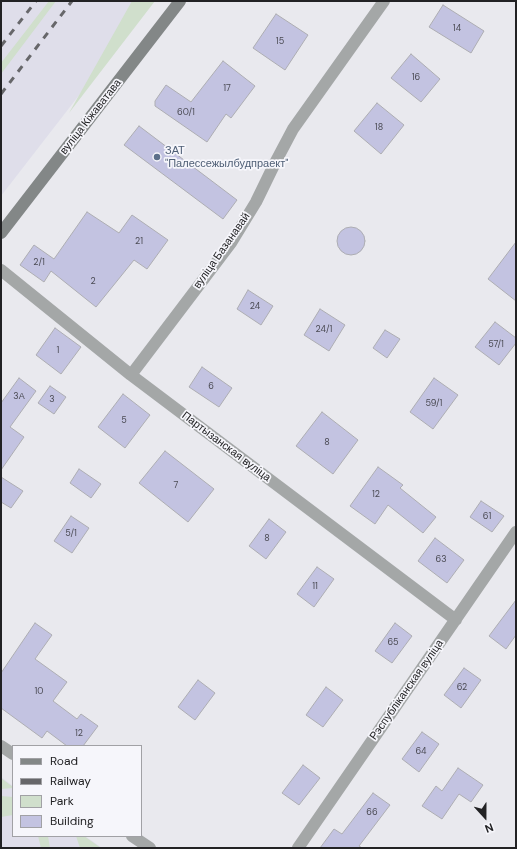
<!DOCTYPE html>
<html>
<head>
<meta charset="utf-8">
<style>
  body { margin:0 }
  #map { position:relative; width:517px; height:849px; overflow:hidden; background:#e9e9ee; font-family:"DM Sans",sans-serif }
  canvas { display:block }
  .frame { position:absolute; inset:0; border:2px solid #222224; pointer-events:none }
  .legend { position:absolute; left:12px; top:745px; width:130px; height:92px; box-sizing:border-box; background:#f6f6fb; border:1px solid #a1a1a5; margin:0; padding:5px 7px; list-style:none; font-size:12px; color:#222224 }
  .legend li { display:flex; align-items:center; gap:8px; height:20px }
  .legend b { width:20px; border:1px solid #a1a1a5 }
  .north { position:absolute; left:465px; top:797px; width:40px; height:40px; -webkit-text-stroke:3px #f6f6fb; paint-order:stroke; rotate:159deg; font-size:11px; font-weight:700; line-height:16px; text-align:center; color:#222224 }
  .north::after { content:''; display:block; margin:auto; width:14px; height:18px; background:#222224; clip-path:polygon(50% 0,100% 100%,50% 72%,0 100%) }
</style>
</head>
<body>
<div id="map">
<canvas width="517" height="849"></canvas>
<div class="frame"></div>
<ul class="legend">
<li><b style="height:5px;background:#838787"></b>Road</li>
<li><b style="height:5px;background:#67676a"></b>Railway</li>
<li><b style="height:11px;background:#d0dfcc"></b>Park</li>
<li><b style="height:11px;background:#c3c3e1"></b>Building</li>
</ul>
<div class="north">N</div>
</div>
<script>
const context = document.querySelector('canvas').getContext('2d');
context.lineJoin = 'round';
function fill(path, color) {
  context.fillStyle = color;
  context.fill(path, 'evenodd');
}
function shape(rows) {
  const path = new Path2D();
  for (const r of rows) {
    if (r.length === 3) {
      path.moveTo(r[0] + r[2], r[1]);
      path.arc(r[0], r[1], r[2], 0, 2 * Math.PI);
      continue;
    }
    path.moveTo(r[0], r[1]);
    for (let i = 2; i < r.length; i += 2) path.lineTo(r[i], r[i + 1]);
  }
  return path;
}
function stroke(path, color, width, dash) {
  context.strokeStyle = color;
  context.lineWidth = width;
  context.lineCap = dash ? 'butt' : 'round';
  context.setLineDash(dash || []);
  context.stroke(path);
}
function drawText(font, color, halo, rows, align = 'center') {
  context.font = font + ' "DM Sans",sans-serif';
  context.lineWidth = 3.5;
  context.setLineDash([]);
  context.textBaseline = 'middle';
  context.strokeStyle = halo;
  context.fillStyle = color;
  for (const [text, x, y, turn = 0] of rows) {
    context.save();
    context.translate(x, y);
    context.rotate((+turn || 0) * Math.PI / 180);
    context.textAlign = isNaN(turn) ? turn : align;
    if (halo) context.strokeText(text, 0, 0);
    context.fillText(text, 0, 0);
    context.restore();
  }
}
fill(shape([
  [1,1,152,1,1,196],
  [1,777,13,786,13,836,85,836,102,848,1,848]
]), '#dfdeea');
fill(shape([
  [49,1,56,1,1,74,1,63],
  [132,1,155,1,69,113],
  [1,778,13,787,13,788,1,789],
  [1,796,13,797,13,815,1,817],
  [38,836,48,836,50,848,41,848],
  [76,836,84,836,101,848,80,848]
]), '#d0dfcc');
const building = shape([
  [443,5,484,31,471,53,429,27,443,5],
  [276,14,308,35,285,70,253,48,276,14],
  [411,54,440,79,421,102,391,78,411,54],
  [223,61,255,86,231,118,226,114,207,142,155,106,155,101,166,85,191,102,223,61],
  [377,103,404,125,381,154,354,131,377,103],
  [139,126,237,200,223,219,124,145,139,126],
  [87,212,119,233,132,215,168,240,147,269,134,260,96,307,51,271,44,282,20,265,34,245,54,259,87,212],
  [351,241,14],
  [516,242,516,301,488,279,516,242],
  [248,290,273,306,261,325,237,309,248,290],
  [320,309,345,325,329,351,304,335,320,309],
  [495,322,516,338,516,343,499,365,475,347,495,322],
  [55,328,81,347,61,374,36,355,55,328],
  [385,330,400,339,387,358,373,348,385,330],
  [202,367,232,388,219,407,189,387,202,367],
  [19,378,36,391,10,427,24,437,1,470,1,403,19,378],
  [434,378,458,395,433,429,410,412,434,378],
  [50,386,66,397,54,414,38,403,50,386],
  [123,394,150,415,125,448,98,427,123,394],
  [322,412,358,440,333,474,296,446,322,412],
  [165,451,214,489,188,522,139,483,165,451],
  [378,467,403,485,400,488,436,517,423,533,388,505,375,524,350,506,378,467],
  [79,469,101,484,91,498,70,483,79,469],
  [1,477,23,491,11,508,1,502,1,477],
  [481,501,504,516,492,532,470,517,481,501],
  [71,516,89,528,72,553,54,541,71,516],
  [269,519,286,532,266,559,249,546,269,519],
  [435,538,464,560,447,583,418,561,435,538],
  [317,567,334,579,314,607,297,594,317,567],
  [516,600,516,635,506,649,489,636,516,600],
  [35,623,52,635,35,659,67,682,53,701,77,719,81,714,98,726,83,746,67,746,47,731,42,738,1,708,1,673,35,623],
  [395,623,412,636,392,663,375,651,395,623],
  [464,668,481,680,461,708,444,695,464,668],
  [198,680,215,693,195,720,178,707,198,680],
  [326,687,343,700,323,727,306,715,326,687],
  [422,732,439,744,419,772,402,759,422,732],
  [303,765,320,778,299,805,282,793,303,765],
  [458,768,483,785,471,802,459,794,442,819,422,806,436,786,442,791,458,768],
  [373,793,390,805,359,846,362,848,320,848,334,829,342,834,373,793]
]);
fill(building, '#c3c3e1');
stroke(building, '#adadb2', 1);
stroke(shape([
  [1,270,131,375,456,620],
  [131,375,231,243,256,202,275,163,293,129,384,1],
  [1,746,13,754],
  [132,836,150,848],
  [298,848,516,532]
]), '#a4a7a7', 12);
stroke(shape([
  [1,233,180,1]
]), '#838787', 12);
stroke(shape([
  [1,46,36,1],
  [1,94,72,1]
]), '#67676a', 3, [7, 7]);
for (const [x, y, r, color] of [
  [157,157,4,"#5c6f8a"]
]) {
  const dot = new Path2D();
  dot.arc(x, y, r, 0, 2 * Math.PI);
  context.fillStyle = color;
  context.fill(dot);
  stroke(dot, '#f6f6fb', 1.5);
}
drawText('9px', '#4a4a53', null, [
  ["14",457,29],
  ["15",280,42],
  ["16",416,78],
  ["17",227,89],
  ["60/1",186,113],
  ["18",379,128],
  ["21",139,242],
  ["2/1",39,263],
  ["2",93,282],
  ["24",255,307],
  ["24/1",324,330],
  ["57/1",496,345],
  ["1",58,351],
  ["6",211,387],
  ["3А",19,397],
  ["3",52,400],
  ["59/1",434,404],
  ["5",124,421],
  ["8",327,443],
  ["7",176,486],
  ["12",376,495],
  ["61",487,517],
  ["5/1",71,534],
  ["8",267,539],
  ["63",441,560],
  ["11",315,587],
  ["65",393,643],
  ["62",462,688],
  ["10",39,692],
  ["12",79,734],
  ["64",421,752],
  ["66",372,813]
]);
drawText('11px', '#222224', '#f6f6fb', [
  ["вуліца Кіжаватава",91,117,-52],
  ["вуліца Базанавай",222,251,-55],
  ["Партызанская вуліца",226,447,37],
  ["Рэспубліканская вуліца",407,690,-55]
]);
drawText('11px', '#4e5e75', '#f6f6fb', [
  ["ЗАТ",165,151],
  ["\"Палессежылбудпраект\"",165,164]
], 'left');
</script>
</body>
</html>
